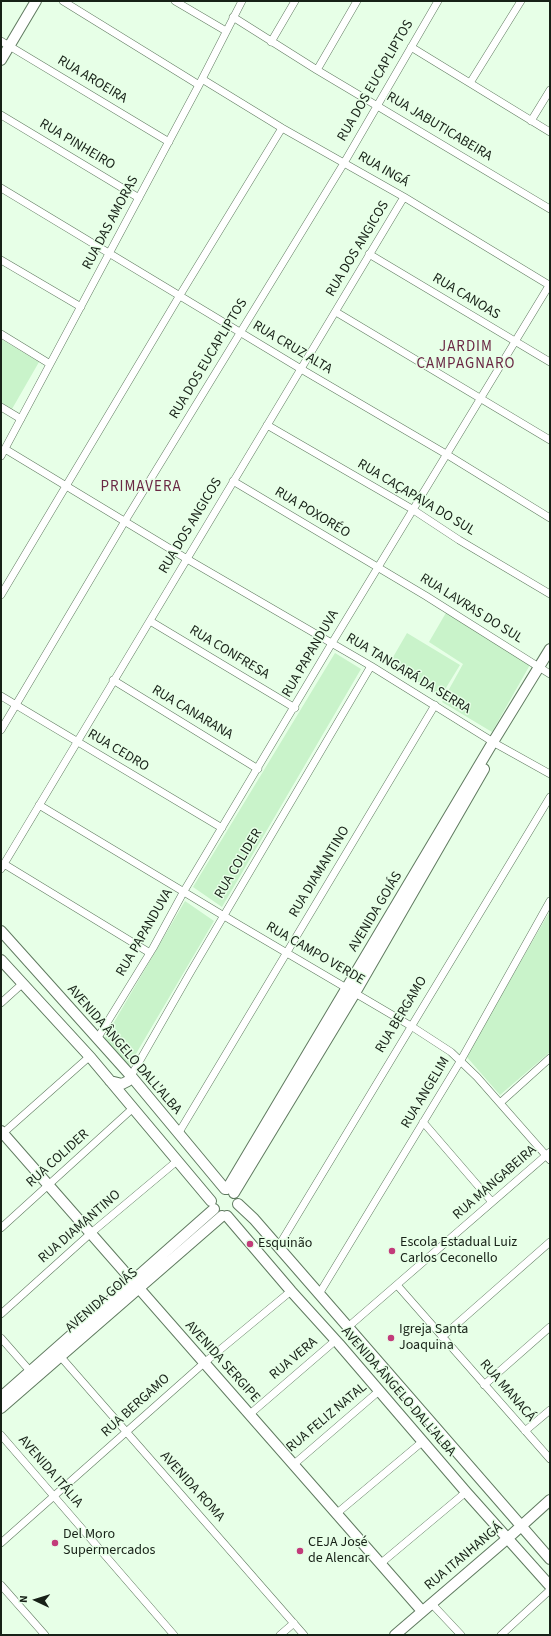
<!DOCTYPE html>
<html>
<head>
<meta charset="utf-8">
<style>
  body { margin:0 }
  #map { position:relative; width:551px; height:1636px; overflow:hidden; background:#e7ffe7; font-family:"Source Sans 3",sans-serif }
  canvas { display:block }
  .frame { position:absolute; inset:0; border:2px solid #172117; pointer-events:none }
  .north { position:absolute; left:16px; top:1580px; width:40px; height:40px; -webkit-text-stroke:3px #e7ffe7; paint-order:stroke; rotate:274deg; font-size:11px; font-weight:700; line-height:16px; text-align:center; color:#172117 }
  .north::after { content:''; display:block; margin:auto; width:14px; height:18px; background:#172117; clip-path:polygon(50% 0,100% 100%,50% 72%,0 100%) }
</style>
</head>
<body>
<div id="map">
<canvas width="551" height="1636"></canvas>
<div class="frame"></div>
<div class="north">N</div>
</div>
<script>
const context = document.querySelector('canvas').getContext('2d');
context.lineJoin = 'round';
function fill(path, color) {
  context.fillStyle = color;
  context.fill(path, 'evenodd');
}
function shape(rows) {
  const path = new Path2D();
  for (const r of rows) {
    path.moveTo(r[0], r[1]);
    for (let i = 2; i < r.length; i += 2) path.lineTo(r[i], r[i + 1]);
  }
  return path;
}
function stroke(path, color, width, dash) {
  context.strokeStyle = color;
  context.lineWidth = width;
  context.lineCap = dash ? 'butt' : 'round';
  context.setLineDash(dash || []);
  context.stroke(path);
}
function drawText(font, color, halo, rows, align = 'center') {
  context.font = font + ' "Source Sans 3",sans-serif';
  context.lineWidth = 3;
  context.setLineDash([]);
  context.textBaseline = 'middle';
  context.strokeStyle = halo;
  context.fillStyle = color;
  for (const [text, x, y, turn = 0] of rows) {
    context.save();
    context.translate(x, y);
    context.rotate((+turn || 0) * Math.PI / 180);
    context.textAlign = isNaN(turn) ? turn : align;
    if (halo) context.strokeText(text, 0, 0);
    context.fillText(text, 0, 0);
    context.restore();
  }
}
fill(shape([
  [1,339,39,362,12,409,1,402],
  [447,611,531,663,492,732,442,702,463,664,429,642],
  [407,633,460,665,441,696,389,664],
  [335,653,361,669,222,907,193,887],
  [185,901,214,921,127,1069,103,1041],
  [550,911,550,1052,500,1095,466,1056]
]), '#c9f3ca');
const street = shape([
  [63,1,199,85],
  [175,1,226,31],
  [233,17,317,70,550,209],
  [1,41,169,142],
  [271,42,295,1],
  [411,47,550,132],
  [317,70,357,1],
  [202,79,282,128,404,197,549,285],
  [470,83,521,1],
  [1,115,139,198],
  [531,121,550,90],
  [1,188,301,369,446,454,550,518],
  [369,254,550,362],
  [1,260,81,307],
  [336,312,550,440],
  [1,334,50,364],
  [1,407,21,419],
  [267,425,412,509,459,540,550,594],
  [5,449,187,559,371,666,498,745,550,774],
  [1,456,199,85,242,1],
  [233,481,426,596,550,674],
  [1,595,180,295,282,128],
  [150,621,295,708],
  [113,680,258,769],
  [1,696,222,828],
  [1,730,125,521,344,163,438,1],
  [39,805,224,916,411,1026,451,1052,477,1077,550,1160],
  [4,864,150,953],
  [1,869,404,197],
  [1,1003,22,984],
  [97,1039,153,948,184,891,332,643,550,284],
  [131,1076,190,973,371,666],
  [500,1103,550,1058],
  [423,1122,492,1202],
  [178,1134,435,705],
  [1,1135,89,1057],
  [1,1228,132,1109],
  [278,1247,550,797],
  [397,1285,550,1459],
  [319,1294,461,1060,550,901],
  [1,1314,91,1233,177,1161],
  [348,1327,550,1152],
  [442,1337,550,1242],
  [1,1338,30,1371],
  [60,1356,304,1635],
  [484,1385,550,1327],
  [250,1414,336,1340],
  [525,1431,550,1410],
  [1,1435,174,1635],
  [293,1465,379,1391],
  [336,1514,422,1442],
  [1,1543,204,1363,291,1291],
  [380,1564,466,1492],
  [1,1585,45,1635],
  [431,1603,461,1635],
  [280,1635,294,1623],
  [501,1635,550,1590]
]);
const secondary = shape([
  [1,60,36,1],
  [1,931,131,1076,225,1189],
  [1,960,91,1058,211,1201],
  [110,1081,122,1084,128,1081,131,1076],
  [1,1131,422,1611],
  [227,1189,493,742,550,649],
  [234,1193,355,993,484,769],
  [238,1204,254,1219,550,1559],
  [227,1216,291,1291,339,1344,466,1492,550,1586],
  [1,1397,214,1209],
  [1,1408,222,1216],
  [395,1635,508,1538,550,1500]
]);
stroke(street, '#607a60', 8);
stroke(secondary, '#607a60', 12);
stroke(street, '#fff', 7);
stroke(secondary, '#fff', 10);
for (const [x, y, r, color] of [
  [250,1244,4,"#c23b7a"],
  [392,1251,4,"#c23b7a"],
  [391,1338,4,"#c23b7a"],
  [55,1543,4,"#c23b7a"],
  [300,1551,4,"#c23b7a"]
]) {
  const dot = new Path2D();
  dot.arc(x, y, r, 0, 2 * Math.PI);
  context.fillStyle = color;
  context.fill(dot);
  stroke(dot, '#e7ffe7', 1.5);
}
drawText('14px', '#172117', '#e7ffe7', [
  ["RUA AROEIRA",92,80,31],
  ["RUA DOS EUCAPLIPTOS",376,81,-60],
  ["RUA JABUTICABEIRA",439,127,31],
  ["RUA PINHEIRO",77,145,31],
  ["RUA INGÁ",383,170,30],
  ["RUA DAS AMORAS",111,223,-62],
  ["RUA DOS ANGICOS",358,249,-59],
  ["RUA CANOAS",466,297,31],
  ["RUA CRUZ ALTA",292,348,31],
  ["RUA DOS EUCAPLIPTOS",209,359,-59],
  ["RUA CAÇAPAVA DO SUL",416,498,31],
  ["RUA POXORÉO",312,513,31],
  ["RUA DOS ANGICOS",191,526,-59],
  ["RUA LAVRAS DO SUL",471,609,32],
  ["RUA CONFRESA",229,653,31],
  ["RUA PAPANDUVA",311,654,-60],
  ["RUA TANGARÁ DA SERRA",408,674,31],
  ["RUA CANARANA",192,713,31],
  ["RUA CEDRO",118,751,31],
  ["RUA COLIDER",239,864,-59],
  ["RUA DIAMANTINO",320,872,-59],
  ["AVENIDA GOIÁS",376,912,-59],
  ["RUA PAPANDUVA",145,933,-60],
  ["RUA CAMPO VERDE",315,954,30],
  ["RUA BERGAMO",402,1015,-59],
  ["AVENIDA ÂNGELO DALL'ALBA",124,1050,49],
  ["RUA ANGELIM",426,1093,-59],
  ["RUA COLIDER",58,1159,-42],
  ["RUA MANGABEIRA",495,1183,-41],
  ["RUA DIAMANTINO",80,1227,-41],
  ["AVENIDA GOIÁS",102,1301,-41],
  ["RUA VERA",294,1359,-40],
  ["AVENIDA SERGIPE",222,1362,48],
  ["RUA MANACÁ",507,1391,49],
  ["AVENIDA ÂNGELO DALL'ALBA",398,1392,49],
  ["RUA BERGAMO",136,1406,-42],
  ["RUA FELIZ NATAL",327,1418,-40],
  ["AVENIDA ITÁLIA",50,1472,49],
  ["AVENIDA ROMA",192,1487,48],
  ["RUA ITANHANGÁ",464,1557,-40]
]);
drawText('14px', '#172117', '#e7ffe7', [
  ["Escola Estadual Luiz",400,1243],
  ["Carlos Ceconello",400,1259],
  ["Esquinão",258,1244],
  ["Igreja Santa",399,1330],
  ["Joaquina",399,1346],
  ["Del Moro",63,1535],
  ["Supermercados",63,1551],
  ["CEJA José",308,1543],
  ["de Alencar",308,1559]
], 'left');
context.letterSpacing = '1px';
drawText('15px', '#6a2744', '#e7ffe7', [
  ["JARDIM",466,348],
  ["CAMPAGNARO",466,365],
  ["PRIMAVERA",141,488]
]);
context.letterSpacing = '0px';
</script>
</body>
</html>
